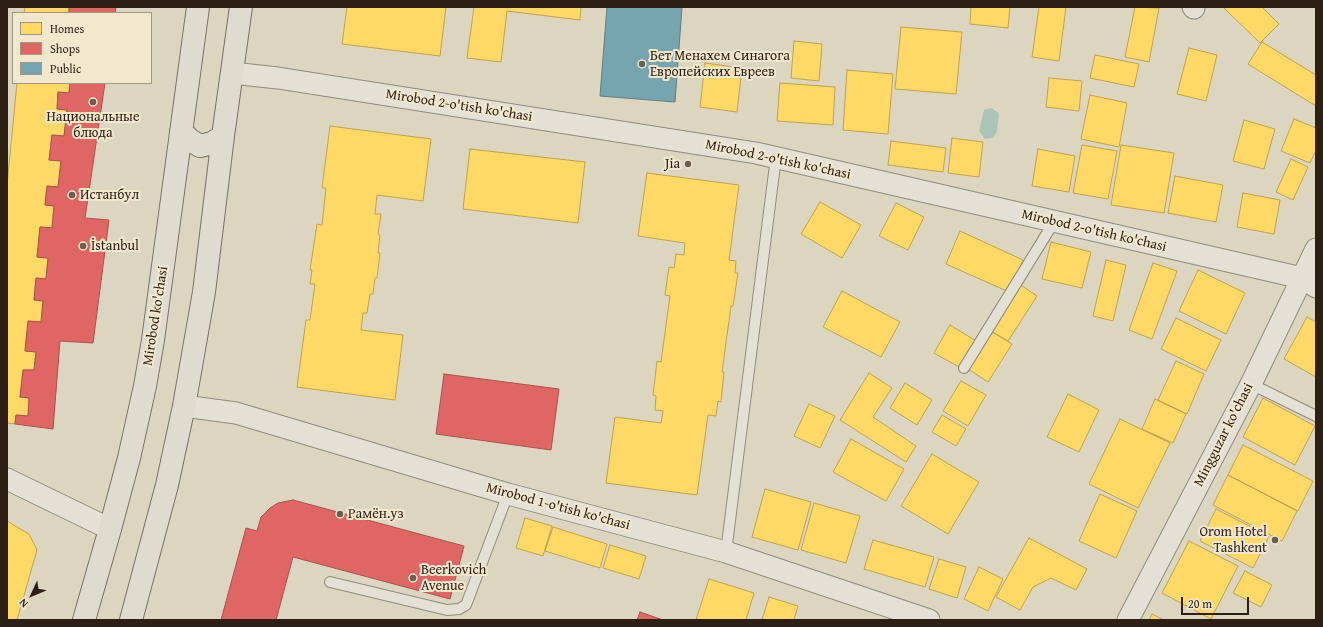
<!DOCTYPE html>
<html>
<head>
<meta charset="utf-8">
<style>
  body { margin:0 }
  #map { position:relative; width:1323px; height:627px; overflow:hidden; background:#dcd6c0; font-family:"Gentium Book Plus",serif }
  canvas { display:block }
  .frame { position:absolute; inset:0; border:8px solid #2e1f15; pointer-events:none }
  .legend { position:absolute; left:12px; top:12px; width:140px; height:72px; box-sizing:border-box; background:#f1e8ce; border:1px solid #a39884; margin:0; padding:5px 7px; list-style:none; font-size:12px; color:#2e1f15 }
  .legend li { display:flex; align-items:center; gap:8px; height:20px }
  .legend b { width:20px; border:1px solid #a39884 }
  .north { position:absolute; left:12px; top:575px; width:40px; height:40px; -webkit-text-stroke:3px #f1e8ce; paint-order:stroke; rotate:226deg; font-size:11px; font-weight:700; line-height:16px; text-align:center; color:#2e1f15 }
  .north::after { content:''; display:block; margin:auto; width:14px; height:18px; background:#2e1f15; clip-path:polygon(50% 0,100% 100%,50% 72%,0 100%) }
  .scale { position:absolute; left:1181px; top:597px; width:68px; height:18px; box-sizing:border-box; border:2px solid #2e1f15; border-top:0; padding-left:5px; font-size:12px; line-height:14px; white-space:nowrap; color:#2e1f15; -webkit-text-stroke:3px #f1e8ce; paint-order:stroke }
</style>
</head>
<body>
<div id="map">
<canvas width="1323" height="627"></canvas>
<div class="frame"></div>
<ul class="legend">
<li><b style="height:11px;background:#ffd966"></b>Homes</li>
<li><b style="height:11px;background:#e06666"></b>Shops</li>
<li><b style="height:11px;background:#76a5af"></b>Public</li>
</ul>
<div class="north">N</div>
<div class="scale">20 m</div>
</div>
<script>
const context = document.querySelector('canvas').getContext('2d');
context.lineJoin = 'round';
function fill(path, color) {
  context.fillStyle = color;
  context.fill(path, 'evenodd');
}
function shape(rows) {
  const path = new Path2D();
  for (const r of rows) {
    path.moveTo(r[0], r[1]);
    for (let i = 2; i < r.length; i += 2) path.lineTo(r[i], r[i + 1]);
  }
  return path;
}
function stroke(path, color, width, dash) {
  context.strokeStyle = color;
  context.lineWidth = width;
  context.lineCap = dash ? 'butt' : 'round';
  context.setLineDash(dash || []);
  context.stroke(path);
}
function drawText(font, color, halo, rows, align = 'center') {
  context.font = font + ' "Gentium Book Plus",serif';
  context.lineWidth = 4;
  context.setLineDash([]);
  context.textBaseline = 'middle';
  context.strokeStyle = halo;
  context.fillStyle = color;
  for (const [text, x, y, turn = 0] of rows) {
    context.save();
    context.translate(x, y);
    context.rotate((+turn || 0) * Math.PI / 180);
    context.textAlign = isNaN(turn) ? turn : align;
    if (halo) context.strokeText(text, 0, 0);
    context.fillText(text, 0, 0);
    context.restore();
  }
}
fill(shape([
  [991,108,999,113,997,131,993,138,985,139,979,131,984,110]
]), '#acc3b5');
const homes = shape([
  [25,7,69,7,69,13,71,13,24,13,25,7],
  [347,7,446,7,440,56,342,44,347,7],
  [474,7,581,7,580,20,507,11,501,62,467,58,474,7],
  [971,7,1010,7,1008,28,970,24,971,7],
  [1039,7,1066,7,1059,61,1032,57,1039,7],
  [1135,7,1159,8,1149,62,1125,57,1135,7],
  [1226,7,1262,7,1279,24,1260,43,1224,8,1226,7],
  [901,27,962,32,956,94,895,89,901,27],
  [794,41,822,44,819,81,791,78,794,41],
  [1262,42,1316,75,1316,106,1248,64,1262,42],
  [1189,48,1217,55,1206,101,1177,94,1189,48],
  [1095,55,1139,64,1134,87,1090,78,1095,55],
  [705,63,742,68,737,112,700,107,705,63],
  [847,70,893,74,888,134,843,130,847,70],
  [1049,78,1082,81,1079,111,1046,107,1049,78],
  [17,83,70,83,69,93,58,92,57,109,67,110,64,136,52,135,49,160,61,161,58,187,47,186,45,205,54,206,52,228,40,227,37,257,48,258,46,279,36,278,34,300,43,301,41,322,28,321,25,351,36,352,34,370,23,370,20,397,29,398,28,416,16,415,15,424,7,423,7,185,17,83],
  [780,83,835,87,833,125,777,121,780,83],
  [1090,95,1127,103,1119,147,1081,139,1090,95],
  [1294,119,1316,128,1316,150,1310,163,1281,151,1294,119],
  [1244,120,1275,129,1264,169,1233,161,1244,120],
  [330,126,431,139,423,201,377,195,375,214,381,214,378,234,380,235,378,253,380,253,377,278,375,278,373,294,370,294,367,313,363,313,361,330,403,335,395,400,297,387,306,320,310,320,315,284,310,284,312,270,310,270,317,224,322,225,326,188,322,188,330,126],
  [952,138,983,142,979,177,948,173,952,138],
  [891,141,946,148,943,172,888,165,891,141],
  [1082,145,1117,151,1108,199,1073,193,1082,145],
  [1121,145,1174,153,1164,213,1111,205,1121,145],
  [470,149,585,162,578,223,463,209,470,149],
  [1038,149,1075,156,1069,192,1032,186,1038,149],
  [1291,159,1308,167,1293,200,1276,192,1291,159],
  [647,173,739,185,729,260,736,261,735,273,738,273,733,306,731,306,722,372,724,372,721,402,718,401,716,416,708,415,697,495,606,483,615,417,661,423,663,411,655,410,656,396,653,395,657,361,661,362,670,296,665,295,669,267,674,268,676,254,684,255,685,243,638,236,647,173],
  [1175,176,1223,185,1216,222,1168,213,1175,176],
  [1243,193,1280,200,1274,234,1237,227,1243,193],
  [820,202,861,225,842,258,801,234,820,202],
  [896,203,924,217,908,250,879,236,896,203],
  [960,231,1023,260,1009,292,946,264,960,231],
  [1051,242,1091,252,1082,288,1042,279,1051,242],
  [1106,260,1126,265,1113,321,1093,316,1106,260],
  [1153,263,1177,271,1152,339,1129,330,1153,263],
  [1198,270,1245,293,1226,334,1179,311,1198,270],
  [1019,284,1037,296,1008,341,989,330,1019,284],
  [842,291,900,322,881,357,823,327,842,291],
  [1307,317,1316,322,1316,377,1284,359,1307,317],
  [1176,318,1221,340,1206,371,1161,349,1176,318],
  [950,325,976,341,961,368,934,353,950,325],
  [989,330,1012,344,988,382,965,367,989,330],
  [1176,361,1204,374,1187,414,1158,400,1176,361],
  [869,373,892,388,873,417,916,446,906,462,840,420,869,373],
  [961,381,986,395,968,426,943,411,961,381],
  [905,383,932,400,917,425,890,408,905,383],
  [1068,394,1099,410,1079,452,1047,437,1068,394],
  [1263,398,1315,426,1295,465,1243,437,1263,398],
  [1155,399,1186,414,1173,443,1142,429,1155,399],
  [809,404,835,416,820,448,794,436,809,404],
  [942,415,966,429,956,446,932,432,942,415],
  [1120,419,1170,443,1138,508,1089,484,1120,419],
  [851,439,904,469,886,501,833,472,851,439],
  [1243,445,1313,481,1298,511,1228,475,1243,445],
  [932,454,979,482,948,534,901,506,932,454],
  [1228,475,1297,511,1282,541,1213,505,1228,475],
  [765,489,811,502,798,550,752,537,765,489],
  [1100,494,1137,511,1116,558,1079,541,1100,494],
  [814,503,860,516,846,563,801,550,814,503],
  [1216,509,1269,536,1253,568,1200,541,1216,509],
  [525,518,552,526,543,556,516,548,525,518],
  [7,521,29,534,37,550,17,620,7,620,7,521],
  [553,527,607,544,600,568,545,551,553,527],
  [1029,538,1087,569,1076,590,1051,578,1033,587,1020,610,996,597,1029,538],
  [873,540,934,557,925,587,864,569,873,540],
  [1189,541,1238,566,1211,619,1162,593,1189,541],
  [610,545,646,556,639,579,603,568,610,545],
  [939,559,966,567,957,598,929,589,939,559],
  [979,567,1003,579,988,611,964,599,979,567],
  [1245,571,1272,585,1261,607,1233,593,1245,571],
  [709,579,754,593,746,620,696,620,709,579],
  [769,597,798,606,794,620,762,620,769,597],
  [1152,614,1164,620,1149,620,1152,614]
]);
fill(homes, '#ffd966');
stroke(homes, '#c0a14e', 1);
const shops = shape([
  [69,7,116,7,115,13,69,13,69,7],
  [70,83,105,83,85,218,109,220,93,343,60,341,53,429,15,424,16,415,28,416,29,398,20,397,23,370,34,370,36,352,25,351,28,321,41,322,43,301,34,300,36,278,46,279,48,258,37,257,40,227,52,228,54,206,45,205,47,186,58,187,61,161,49,160,52,135,64,136,67,110,57,109,58,92,69,93,70,83],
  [444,374,559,389,551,450,436,434,444,374],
  [293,500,464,546,450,599,293,557,276,620,221,620,246,528,257,531,261,517,270,508,278,503,293,500],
  [640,612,663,620,637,620,640,612]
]);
fill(shops, '#e06666');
stroke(shops, '#ab514e', 1);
const public = shape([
  [607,7,682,7,675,102,600,96,607,7]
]);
fill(public, '#76a5af');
stroke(public, '#607d81', 1);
const lane = shape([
  [964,368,1054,222],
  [1251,384,1316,416],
  [726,552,776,157],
  [330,582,447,610,459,609,466,605,508,494]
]);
const street = shape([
  [1193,7,1194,8],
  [232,73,278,78,756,153,1302,278,1316,287],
  [184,406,236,413,508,494,726,552,929,620],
  [7,479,110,529],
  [1128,620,1251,384,1316,249]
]);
const primary = shape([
  [181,131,190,140,200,146,212,143,223,136],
  [84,620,110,529,129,458,145,386,153,340,198,7],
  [131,620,167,485,184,406,204,292,223,136,241,7]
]);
stroke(lane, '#908b7d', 12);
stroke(street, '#908b7d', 23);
stroke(primary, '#787266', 24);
stroke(lane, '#e4e0d5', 10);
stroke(street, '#e4e0d5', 21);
stroke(primary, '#dfdbce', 22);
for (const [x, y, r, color] of [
  [642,64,4,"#6b5f51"],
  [93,102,4,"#6b5f51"],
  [688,164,4,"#6b5f51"],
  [72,195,4,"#6b5f51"],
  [83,246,4,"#6b5f51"],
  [340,514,4,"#6b5f51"],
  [1275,540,4,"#6b5f51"],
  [413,578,4,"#6b5f51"]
]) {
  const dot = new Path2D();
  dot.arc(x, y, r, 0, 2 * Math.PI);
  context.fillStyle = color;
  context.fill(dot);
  stroke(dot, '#f1e8ce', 1.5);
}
drawText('14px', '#2e1f15', '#f1e8ce', [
  ["Бет Менахем Синагога",650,56],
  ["Европейских Евреев",650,72],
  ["Национальные",93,117,"center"],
  ["блюда",93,133,"center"],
  ["Jia",680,164,"right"],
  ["Истанбул",80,195],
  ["İstanbul",91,246],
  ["Рамён.уз",348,514],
  ["Orom Hotel",1267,532,"right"],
  ["Tashkent",1267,548,"right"],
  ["Beerkovich",421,570],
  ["Avenue",421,586]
], 'left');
drawText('14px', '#2e1f15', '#f1e8ce', [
  ["Mirobod 2-o'tish ko'chasi",459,106,9],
  ["Mirobod 2-o'tish ko'chasi",778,160,12],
  ["Mirobod 2-o'tish ko'chasi",1094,231,13],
  ["Mirobod ko'chasi",156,316,-81],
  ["Mingguzar ko'chasi",1224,435,-63],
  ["Mirobod 1-o'tish ko'chasi",558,507,15]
]);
</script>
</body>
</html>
